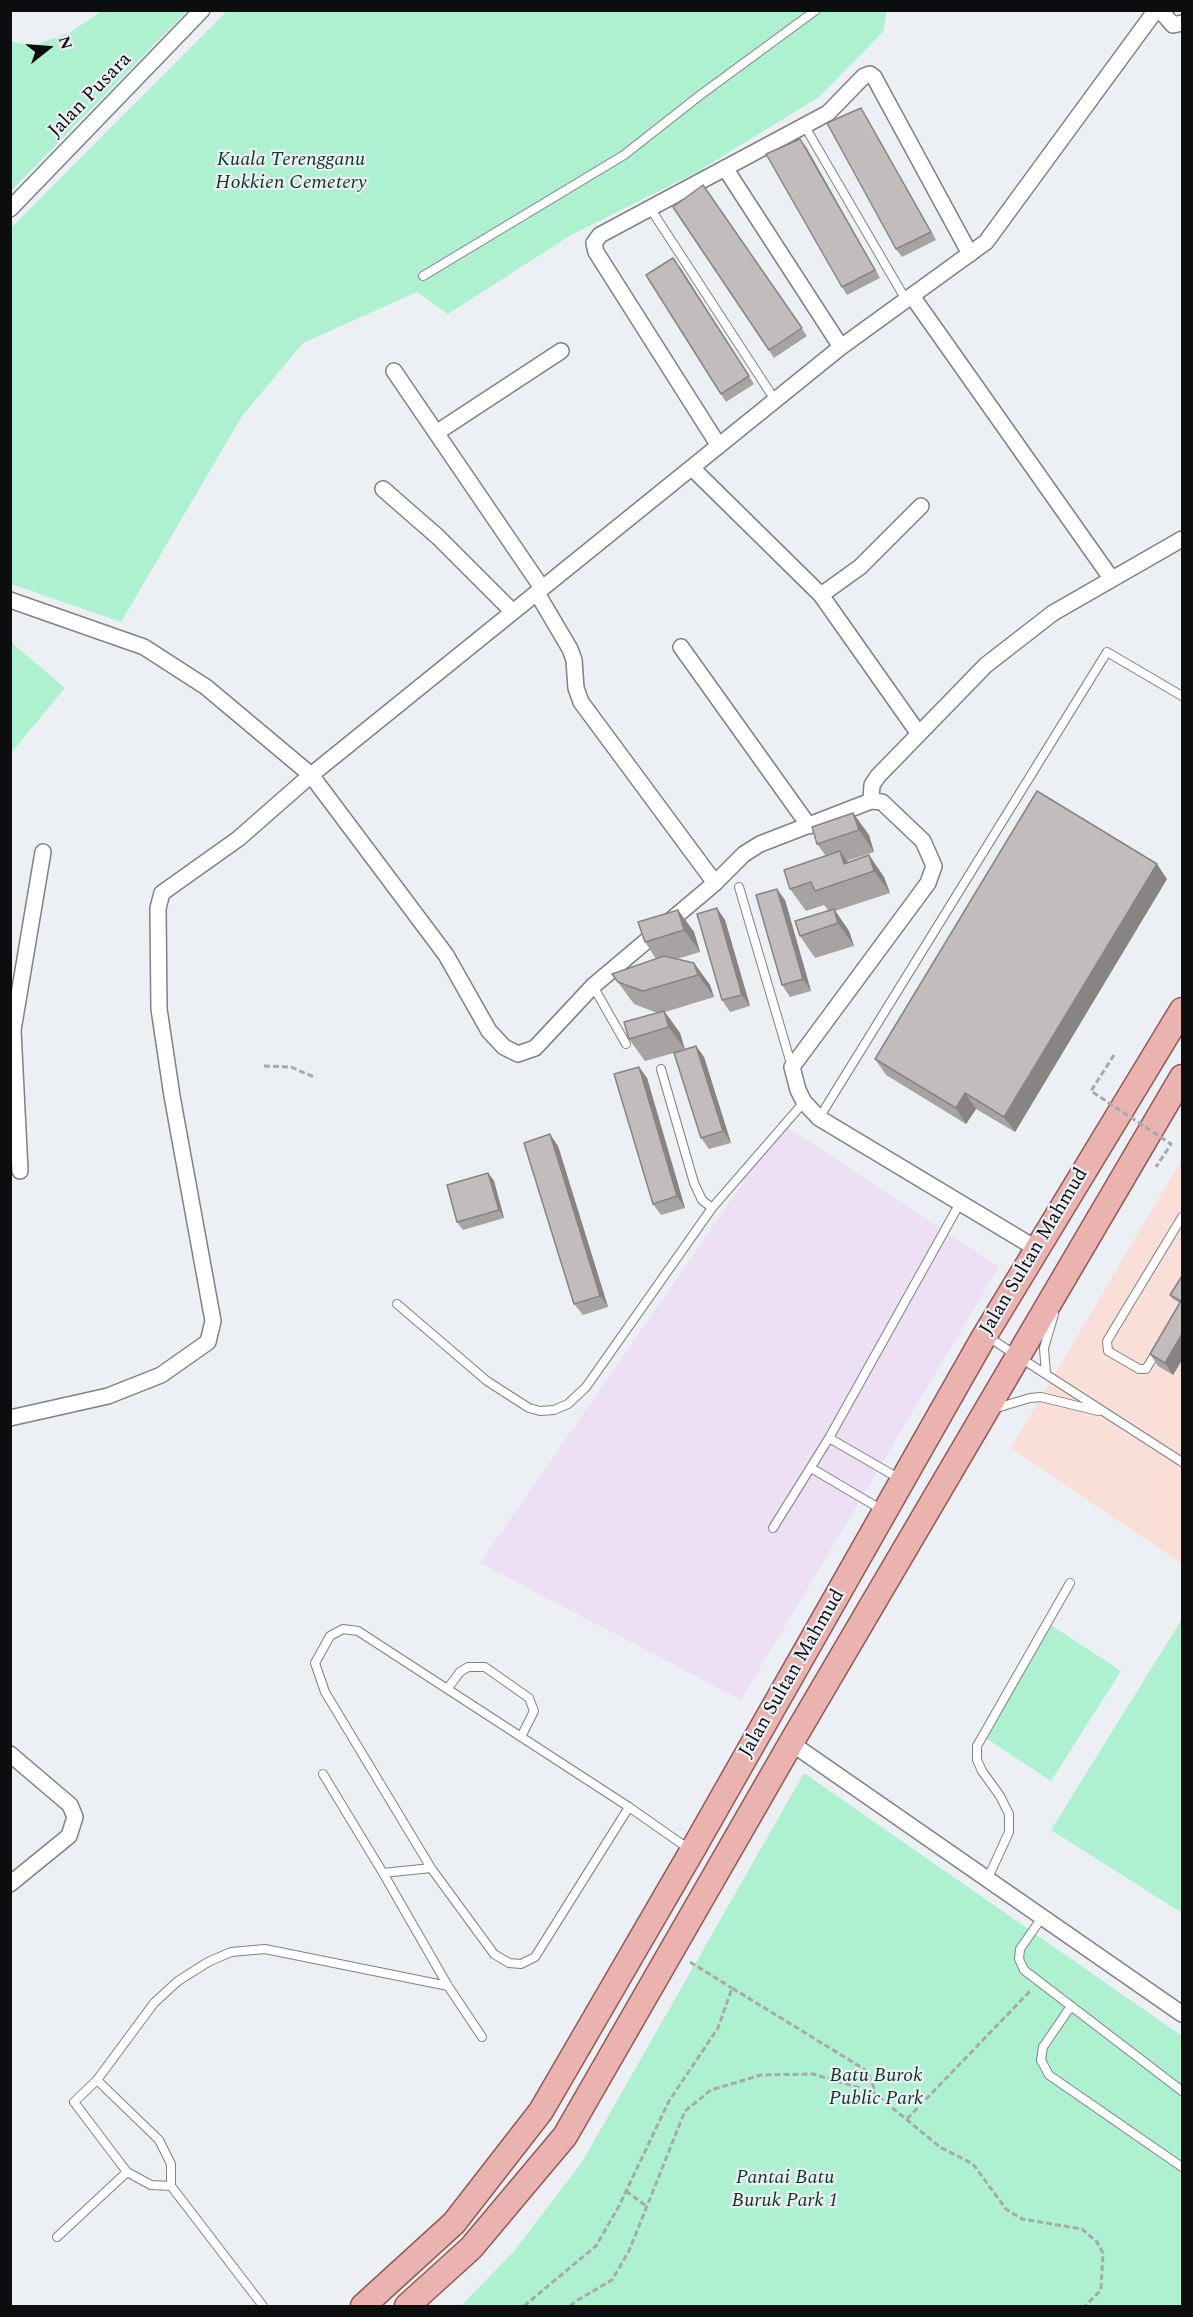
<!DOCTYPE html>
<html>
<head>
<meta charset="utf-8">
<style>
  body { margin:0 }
  #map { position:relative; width:1193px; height:2317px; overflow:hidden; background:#ecf0f4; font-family:Spectral,serif }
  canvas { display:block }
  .frame { position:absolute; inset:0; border:12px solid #0c0d0e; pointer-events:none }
  .north { position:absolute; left:18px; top:18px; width:60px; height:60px; -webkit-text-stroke:4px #ecf0f4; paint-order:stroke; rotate:73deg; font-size:16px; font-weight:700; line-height:24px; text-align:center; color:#0c0d0e }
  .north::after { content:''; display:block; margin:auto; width:21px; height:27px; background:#0c0d0e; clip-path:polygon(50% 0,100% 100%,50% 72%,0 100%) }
</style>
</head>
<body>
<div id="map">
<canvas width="1193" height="2317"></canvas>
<div class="frame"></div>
<div class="north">N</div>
</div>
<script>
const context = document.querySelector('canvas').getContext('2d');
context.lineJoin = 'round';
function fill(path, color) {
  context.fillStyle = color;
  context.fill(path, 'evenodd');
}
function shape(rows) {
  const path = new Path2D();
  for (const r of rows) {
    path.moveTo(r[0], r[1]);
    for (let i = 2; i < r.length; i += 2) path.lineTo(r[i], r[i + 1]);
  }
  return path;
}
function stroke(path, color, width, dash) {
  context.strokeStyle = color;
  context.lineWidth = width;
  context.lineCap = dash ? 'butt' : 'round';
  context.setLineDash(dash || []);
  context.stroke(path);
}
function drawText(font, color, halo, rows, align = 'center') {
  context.font = font + ' Spectral,serif';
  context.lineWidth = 4.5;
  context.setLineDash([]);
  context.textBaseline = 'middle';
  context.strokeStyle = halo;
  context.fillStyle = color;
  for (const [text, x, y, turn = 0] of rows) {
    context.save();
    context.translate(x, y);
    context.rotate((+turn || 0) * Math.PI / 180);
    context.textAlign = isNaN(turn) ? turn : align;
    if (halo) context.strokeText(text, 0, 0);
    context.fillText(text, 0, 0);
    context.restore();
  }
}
fill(shape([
  [787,1127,999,1267,741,1700,480,1563,745,1180,742,1177]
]), '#ede0f4');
fill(shape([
  [1182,1159,1182,1564,1011,1448]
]), '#f9dfd8');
fill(shape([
  [103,10,187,11,11,191,11,41,31,46,69,33],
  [227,11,887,11,883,32,819,97,697,172,571,235,448,314,417,292,303,343,242,416,121,622,11,584,11,228],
  [11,642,65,688,11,753],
  [1182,1619,1182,1913,1051,1830],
  [1051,1625,1121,1671,1051,1781,981,1735],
  [804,1773,1182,2036,1182,2306,461,2306,515,2250,582,2162]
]), '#adf1d1');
const service = shape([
  [804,125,906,300],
  [650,208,775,400],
  [423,276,624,155,699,96,816,10],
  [739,887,792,1067],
  [593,986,626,1044],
  [661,1069,694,1183,702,1200,712,1208],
  [819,1118,1107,652,1182,696],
  [397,1304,487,1381,529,1408,540,1411,554,1410,568,1404,586,1387,712,1208,804,1102],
  [988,1337,1182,1462],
  [1157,1351,1146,1369,1139,1369,1108,1351,1107,1341,1182,1217],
  [1046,1374,1044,1348,1054,1314],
  [993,1409,1030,1398,1041,1397,1098,1411],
  [829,1438,900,1479],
  [811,1468,884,1511],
  [773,1528,829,1438,960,1203],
  [448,1688,460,1672,468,1667,485,1667,529,1698,534,1711,521,1737],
  [323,1774,383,1873,448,1986,482,2037],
  [629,1807,535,1957,521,1964,509,1963,494,1954,431,1868,325,1692,315,1663,330,1636,343,1629,358,1631,629,1807,689,1849],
  [383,1873,431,1868],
  [988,1878,1009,1832,1009,1814,1000,1796,982,1771,977,1760,977,1746,1070,1583],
  [1043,1916,1020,1949,1019,1959,1024,1970,1182,2091],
  [1071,2006,1043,2047,1041,2060,1049,2075,1182,2167],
  [97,2080,74,2102,127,2172,151,2185,171,2186],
  [57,2237,127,2172],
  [263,2306,171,2186,171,2164,159,2140,97,2080,154,2003,178,1981,208,1962,231,1952,265,1949,448,1986]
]);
const minor = shape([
  [1160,10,1173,25,1182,23],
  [725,168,841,347],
  [10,209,202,10],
  [912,296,1111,578],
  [394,371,542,588],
  [436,433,561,351],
  [719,446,596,252,594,243,600,235,828,113,864,76,870,74,874,77,970,254],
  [692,468,821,595,919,734],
  [383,489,438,537,513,612],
  [537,593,570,649,574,660,576,688,581,702,715,883],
  [821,595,860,567,921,506],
  [10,600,144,647,206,687,311,775,446,955,489,1031,504,1047,518,1054,535,1048,593,986,715,883,744,854,760,844,871,801,882,802,923,841,934,866,928,883,792,1067,798,1090,804,1102,819,1118,1037,1249],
  [681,647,809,826],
  [871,801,872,785,878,776,986,665,1053,613,1182,539],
  [20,1171,13,1030,43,852],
  [10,1418,108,1396,161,1375,208,1342,213,1321,172,1096,159,1009,158,908,162,893,238,839,311,775,841,347,986,242,1156,10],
  [791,1743,1182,2014],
  [10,1754,70,1805,75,1817,69,1836,10,1884]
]);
const primary = shape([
  [363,2306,454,2223,541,2111,692,1851,985,1335,1182,1010],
  [407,2306,471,2248,565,2136,791,1743,1182,1077]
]);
stroke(service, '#7e8185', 10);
stroke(minor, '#7e8185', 18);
stroke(primary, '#945855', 27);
stroke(shape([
  [264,1066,291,1067,316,1078],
  [690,1962,732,1988],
  [907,2119,1031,1990],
  [626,2191,646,2206],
  [524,2306,596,2246,619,2206,669,2101,718,2028,732,1988,864,2069,869,2075,874,2088,873,2092],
  [570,2306,578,2300,612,2280,629,2251,685,2111,711,2090,761,2075,813,2074,873,2092,940,2147,973,2164,1006,2209,1022,2219,1082,2229,1097,2242,1103,2253,1101,2290,1085,2306]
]), '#a7aaad', 3, [6, 3]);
stroke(service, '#fff', 8);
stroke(minor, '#fff', 15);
stroke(primary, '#ebb3b0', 24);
stroke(shape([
  [1114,1055,1091,1091,1171,1144,1156,1167]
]), '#a7aaad', 3, [6, 3]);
fill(shape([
  [866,116,936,240,902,257,896,249],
  [806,147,880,278,847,295,842,287],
  [703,185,807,336,774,358,673,207],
  [679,265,754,384,726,402,721,394],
  [853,813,869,835,874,852,847,861,848,862,869,855,884,877,890,893,835,911,849,931,854,946,815,958,800,936,828,910,824,905,806,911,790,889,826,856,817,844],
  [1167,879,1015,1132,976,1109,966,1124,886,1075,875,1059],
  [785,900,811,991,790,997,782,985],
  [678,910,694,932,700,952,677,959,694,963,710,985,714,997,665,1012,680,1033,685,1049,696,1046,704,1057,731,1143,709,1149,701,1138,674,1053,645,1061,629,1039,657,1013,634,1004,612,974,656,959,645,942],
  [725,920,750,1006,730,1012,722,1000],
  [639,1067,647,1078,685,1208,661,1215,653,1204],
  [558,1146,608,1307,583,1315,574,1304],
  [488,1173,494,1181,504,1218,463,1230,457,1222],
  [1182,1276,1182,1360,1173,1375,1158,1366,1150,1354,1180,1303,1173,1299,1170,1295]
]), '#a7a3a2');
fill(shape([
  [861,108,866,116,936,240,931,232],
  [800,139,806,147,880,278,875,270],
  [853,813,869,835,874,852,859,830],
  [840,851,855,873,844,864],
  [869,855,884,877,890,893,874,871],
  [1157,864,1167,879,1015,1132,1004,1117],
  [777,889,785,900,811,991,803,979],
  [717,908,725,920,750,1006,742,995],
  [834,909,849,931,854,946,838,923],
  [678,910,694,932,700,952,684,930],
  [694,963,710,985,714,997,698,975],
  [664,1011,680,1033,685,1050,669,1027],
  [696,1046,704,1057,731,1143,723,1131],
  [639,1067,647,1078,685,1208,677,1196],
  [965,1093,976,1109,966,1124,956,1108],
  [550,1134,558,1146,608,1307,600,1296],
  [488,1173,494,1181,504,1218,499,1210],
  [1182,1334,1182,1360,1173,1375,1165,1363]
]), '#888484');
const building = shape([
  [861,108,931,232,896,249,827,123,861,108],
  [800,139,875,270,842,287,766,154,800,139],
  [703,185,802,328,769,350,673,207,703,185],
  [673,258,749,376,721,394,646,275,673,258],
  [1037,791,1157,864,1004,1117,965,1093,956,1108,875,1059,1037,791],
  [853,813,859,830,817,844,812,827,853,813],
  [840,851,844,864,869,855,874,871,815,891,811,882,790,889,784,870,840,851],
  [777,889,803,979,782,985,756,895,777,889],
  [717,908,742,995,722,1000,697,914,717,908],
  [834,909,838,923,800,936,795,921,834,909],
  [678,910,684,930,645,942,638,922,678,910],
  [664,956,694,963,698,975,643,991,618,982,612,974,664,956],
  [664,1011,669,1027,629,1039,624,1022,664,1011],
  [696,1046,723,1131,701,1138,674,1053,696,1046],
  [639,1067,677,1196,653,1204,614,1074,639,1067],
  [550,1134,600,1296,574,1304,524,1143,550,1134],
  [488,1173,499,1210,457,1222,447,1185,488,1173],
  [1182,1276,1182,1299,1181,1301,1170,1295,1182,1276],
  [1182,1299,1182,1334,1165,1363,1150,1354,1182,1299]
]);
fill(building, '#c2bdbc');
stroke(building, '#888484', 1.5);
drawText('20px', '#0c0d0e', '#ecf0f4', [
  ["Jalan Pusara",91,96,-46],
  ["Jalan Sultan Mahmud",1035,1252,-59],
  ["Jalan Sultan Mahmud",793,1674,-60]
]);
drawText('italic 20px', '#0d3828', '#ecf0f4', [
  ["Kuala Terengganu",291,161],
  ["Hokkien Cemetery",291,184],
  ["Batu Burok",876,2077],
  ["Public Park",876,2100],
  ["Pantai Batu",785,2179],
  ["Buruk Park 1",785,2202]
]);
</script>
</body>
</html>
